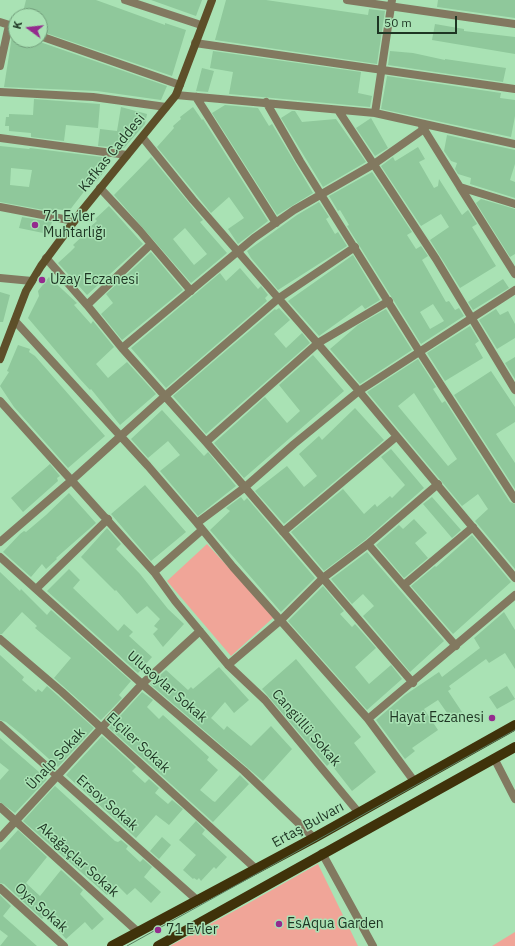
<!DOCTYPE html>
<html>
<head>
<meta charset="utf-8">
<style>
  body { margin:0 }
  #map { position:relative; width:515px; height:946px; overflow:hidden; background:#a9e2b4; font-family:"IBM Plex Sans",sans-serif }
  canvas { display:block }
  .north { position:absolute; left:8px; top:8px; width:40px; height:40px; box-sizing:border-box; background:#a9e2b4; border:1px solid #719d7a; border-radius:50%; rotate:285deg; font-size:11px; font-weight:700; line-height:16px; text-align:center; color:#1e3523 }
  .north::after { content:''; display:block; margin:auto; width:14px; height:18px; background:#942b8e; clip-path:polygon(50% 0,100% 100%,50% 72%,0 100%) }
  .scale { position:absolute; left:377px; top:16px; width:80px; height:18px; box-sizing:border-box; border:2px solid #1e3523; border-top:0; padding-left:5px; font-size:12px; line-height:14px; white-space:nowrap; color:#1e3523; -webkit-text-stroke:3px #a9e2b4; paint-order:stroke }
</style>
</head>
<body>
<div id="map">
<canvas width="515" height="946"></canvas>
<div class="north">K</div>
<div class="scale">50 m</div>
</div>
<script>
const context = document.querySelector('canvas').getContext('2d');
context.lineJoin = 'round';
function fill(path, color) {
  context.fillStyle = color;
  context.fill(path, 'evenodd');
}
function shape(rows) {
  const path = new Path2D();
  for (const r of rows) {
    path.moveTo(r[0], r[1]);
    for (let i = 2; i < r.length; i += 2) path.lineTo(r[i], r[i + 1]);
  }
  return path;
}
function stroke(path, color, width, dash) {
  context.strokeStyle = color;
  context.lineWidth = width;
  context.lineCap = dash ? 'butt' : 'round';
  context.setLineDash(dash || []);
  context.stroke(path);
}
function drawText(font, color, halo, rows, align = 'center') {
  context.font = font + ' "IBM Plex Sans",sans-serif';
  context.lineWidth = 3;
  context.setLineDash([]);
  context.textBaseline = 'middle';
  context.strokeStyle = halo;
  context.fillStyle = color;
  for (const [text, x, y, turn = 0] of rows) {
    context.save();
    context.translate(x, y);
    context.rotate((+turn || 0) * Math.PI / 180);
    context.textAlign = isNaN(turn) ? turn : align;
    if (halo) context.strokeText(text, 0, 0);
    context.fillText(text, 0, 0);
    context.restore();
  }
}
fill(shape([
  [207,544,274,617,231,656,167,581],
  [318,864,358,946,170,946,247,904],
  [515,932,515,946,492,946]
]), '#f0a598');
fill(shape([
  [26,0,96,0,165,25,165,23,186,30,172,76,40,31,40,16,22,16],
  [151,0,202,0,196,16],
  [226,0,266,0,368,15,369,9,385,11,377,64,215,40],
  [438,0,515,0,515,18,437,7],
  [435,24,464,29,464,31,515,37,515,54,432,40],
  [12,36,16,37,16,40,40,42,167,86,161,100,97,91,4,87],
  [213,51,361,72,358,93,372,96,370,107,229,94,233,72,210,68],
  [390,51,413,53,445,60,445,59,506,68,503,82,388,65],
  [202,68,214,71,208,92,196,91],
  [387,76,501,93,500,98,515,100,515,116,511,137,381,109],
  [34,99,100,104,98,128,66,125,64,141,31,137,31,133,9,131,9,126,5,126,6,117,9,117,9,114,33,115],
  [225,105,258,108,269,126,272,124,313,193,277,215,212,113],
  [121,107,147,114,145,124,124,148,98,146,100,129,117,131],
  [193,107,202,120,203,119,268,221,238,244,228,229,244,218,229,197,211,213,157,147,174,128,173,126,181,119,180,117],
  [292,111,295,111,302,122,336,119,366,162,323,187,281,118],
  [371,118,388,148,375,156,356,128],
  [447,135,515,150,515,164,510,180,515,182,515,198,470,184,471,178,458,174,455,169,457,163,451,161,444,151],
  [0,146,29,149,30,148,110,158,109,165,97,181,93,180,69,211,56,209,55,212,0,202],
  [11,168,32,170,29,187,10,185],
  [418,147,425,159,419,162,434,188,438,186,439,179,462,215,468,210,477,224,472,227,496,266,460,288,430,240,449,227,441,214,421,226,381,166,393,157,395,161,397,160],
  [151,157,203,220,200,222,206,229,227,253,191,283,114,195],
  [185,228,207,254,194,265,173,239],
  [372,172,412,232,407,235,416,249,421,246,428,256,422,260,446,302,449,301,455,310,459,308,464,316,421,344,347,226,349,225,340,210,338,211,329,196],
  [433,304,444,321,430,329,420,312],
  [481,199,515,209,515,254,510,257,476,203],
  [319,202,329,217,326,219,335,234,338,232,347,246,278,290,251,258,247,251,297,215],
  [109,206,143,244,87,295,58,263,70,252,75,247,73,245,91,228,90,227,97,221,95,219],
  [22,217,52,222,48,234,19,228],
  [151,252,183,290,122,340,101,314,113,303,106,294],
  [353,255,380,300,365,309,362,305,319,336,288,301],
  [240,268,258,289,261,286,268,295,265,298,267,301,166,388,131,348,220,273,226,281],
  [49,277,77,303,74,305,91,324,93,321,114,347,96,364,108,378,127,362,156,394,120,425,91,389,90,390,79,378,28,318,39,296,38,291],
  [503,279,509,288,473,310,468,302],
  [0,292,10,295,3,322,0,322],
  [279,308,290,320,274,334,286,348,302,333,310,343,206,434,173,396,275,309,276,310],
  [386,309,412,350,360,384,330,349,358,325],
  [496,309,500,315,508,311,515,324,515,338,497,349,479,320],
  [470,326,479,341,475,344,483,358,445,381,427,353],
  [18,345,30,349,29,352,35,356,105,436,68,468,14,407,0,386,9,372,7,371],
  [313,355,344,391,244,478,214,443,265,397,287,423,300,411,279,385],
  [515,357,515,379,505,363],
  [418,359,436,387,433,389,442,403,445,401,510,502,515,504,515,569,475,521,488,509,478,494,462,506,367,392],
  [414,393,457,459,448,466,398,406],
  [491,371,515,407,515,422,496,434,515,463,515,489,454,395],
  [355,408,384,440,284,524,255,491,287,466,304,487,317,476,299,454,319,436,322,440],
  [162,410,204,456,208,452,236,486,198,516,160,471,180,455,168,441,148,458,131,439],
  [391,449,424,488,365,540,324,571,291,532,343,489,364,514,375,504,377,507,390,496,392,498,405,485,381,457],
  [50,464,60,476,57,478,58,481,23,512,11,498],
  [145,485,186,532,151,561,111,514],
  [69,493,96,523,56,558,57,559,46,569,42,564,31,577,3,552,20,534,24,531,26,532,46,515],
  [241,497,244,501,247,498,315,578,281,612,210,530,230,511,226,508],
  [432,497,461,530,452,538,423,504],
  [414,519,427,533,415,543,428,558,404,578,376,545,399,525,403,529],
  [107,528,121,544,116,549,140,574,168,609,184,624,163,647,153,634,158,629,154,626,160,619,147,606,137,614,116,590,115,591,81,557],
  [472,535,511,582,453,634,411,586,435,566,436,567],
  [367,552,444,641,410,672,363,616,374,606,363,594,352,604,331,579],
  [69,569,80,580,73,588,118,631,124,624,133,632,129,636,152,657,138,673,47,591],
  [0,572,20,591,21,589,47,615,51,610,131,681,119,695,122,698,101,720,54,678,71,658,35,628,37,626,22,612,2,634,0,634],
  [323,586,344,611,340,614,352,627,355,624,376,648,355,667,369,684,391,665,402,679,367,710,288,621],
  [504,612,515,630,515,669,505,653,489,663,486,659,449,686,451,689,448,691,462,712,452,720,438,700,424,709,438,730,412,748,415,751,405,759,376,720,405,695,439,672,442,677,480,648,474,638],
  [0,655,24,677,22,680,36,692,38,689,42,692,47,686,94,728,58,767,21,734,6,722,0,720],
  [296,659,361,737,354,743,376,772,352,791,330,763,327,766,262,689],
  [219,667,249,700,234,713,225,702,211,718,224,730,227,726,251,746,271,726,292,749,263,781,150,684,166,670,188,690,191,687,193,689],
  [507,686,515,699,497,709,489,697],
  [142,692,153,700,147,707,159,719,163,715,209,757,207,760,218,770,200,790,213,801,215,802,240,775,249,784,213,822,109,728],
  [102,736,136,767,132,771,145,783,149,779,159,788,155,793,168,804,172,800,183,809,169,825,156,815,136,838,66,775],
  [0,738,47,779,15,813,0,802,0,780,9,770,0,763],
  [55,786,115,841,118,842,121,840,128,846,126,849,140,862,143,859,152,867,144,877,161,892,151,903,135,888,127,895,116,884,107,895,23,821],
  [196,821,205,830,202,834,227,857,216,869,214,867,201,881,199,878,197,880,194,878,193,879,183,870,196,855,179,840],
  [18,830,47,857,26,883,40,896,61,870,83,890,80,894,104,919,92,930,85,922,66,939,45,916,42,919,4,884,0,883,0,850],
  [162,837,171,845,159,859,150,851],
  [0,895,11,906,3,916,37,946,0,946,8,936,0,930]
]), '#8fc89b');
stroke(shape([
  [125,0,201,25],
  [347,0,515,24],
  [0,22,16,27],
  [40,36,180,85],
  [195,43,515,89],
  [0,66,9,25],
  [0,92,93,97,166,107],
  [176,95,375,113,515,144],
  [196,97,276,223],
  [266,102,300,161,419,351,515,499],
  [338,110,436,259,515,390],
  [375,113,392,0],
  [422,126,460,187,515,204],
  [0,138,127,155],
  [143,138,193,200,359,391,515,578],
  [460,187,515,274],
  [100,188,140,231,191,291],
  [0,207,74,221],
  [46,258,87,305,122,348,206,442,413,683],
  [0,278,32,281],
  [87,305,151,244],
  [15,321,148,466,197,523,244,488,294,444,359,391,515,290],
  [122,348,254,238,294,210,374,164,424,129],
  [0,401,154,572,175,601,228,665,281,620,323,578,368,544],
  [206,442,318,343,389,301],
  [438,484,368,544,456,646],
  [197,523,233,567,368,719],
  [283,532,396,437],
  [0,542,72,480,165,396,279,298,355,247],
  [0,557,142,684,244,771,314,838],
  [154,572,202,530],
  [404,585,473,527],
  [36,589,108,519],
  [0,639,62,692,256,869],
  [228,665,265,700,359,813],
  [0,725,197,900],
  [494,758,515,799],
  [414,781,368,719,515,595],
  [0,807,138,932],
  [0,838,142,684,200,631],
  [322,853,373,946],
  [0,888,64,946]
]), '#827960', 8);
stroke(shape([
  [0,359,26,291,41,266,81,212,176,95,212,0]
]), '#5d4f29', 8);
stroke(shape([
  [112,946,314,838,515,725],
  [158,946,515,747]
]), '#3f320a', 10);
stroke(shape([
  [127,946,515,730]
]), '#597f61', 1);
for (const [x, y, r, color] of [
  [35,225,4,"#942b8e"],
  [42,280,4,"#942b8e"],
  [492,718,4,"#942b8e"],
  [279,924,4,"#942b8e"],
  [158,930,4,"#942b8e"]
]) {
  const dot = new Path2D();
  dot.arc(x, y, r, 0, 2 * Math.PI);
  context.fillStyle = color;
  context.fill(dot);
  stroke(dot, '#a9e2b4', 1.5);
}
drawText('14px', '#1e3523', '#a9e2b4', [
  ["Kafkas Caddesi",112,153,-51],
  ["Ulusoylar Sokak",167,687,41],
  ["Cangüllü Sokak",306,728,49],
  ["Elçiler Sokak",138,743,43],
  ["Ünalp Sokak",56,759,-47],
  ["Ersoy Sokak",107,803,41],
  ["Ertaş Bulvarı",308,825,-29],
  ["Akağaçlar Sokak",78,860,42],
  ["Oya Sokak",41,908,42]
]);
drawText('14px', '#1e3523', '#a9e2b4', [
  ["71 Evler",43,217],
  ["Muhtarlığı",43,233],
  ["Uzay Eczanesi",50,280],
  ["Hayat Eczanesi",484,718,"right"],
  ["EsAqua Garden",287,924],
  ["71 Evler",166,930]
], 'left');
</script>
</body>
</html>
